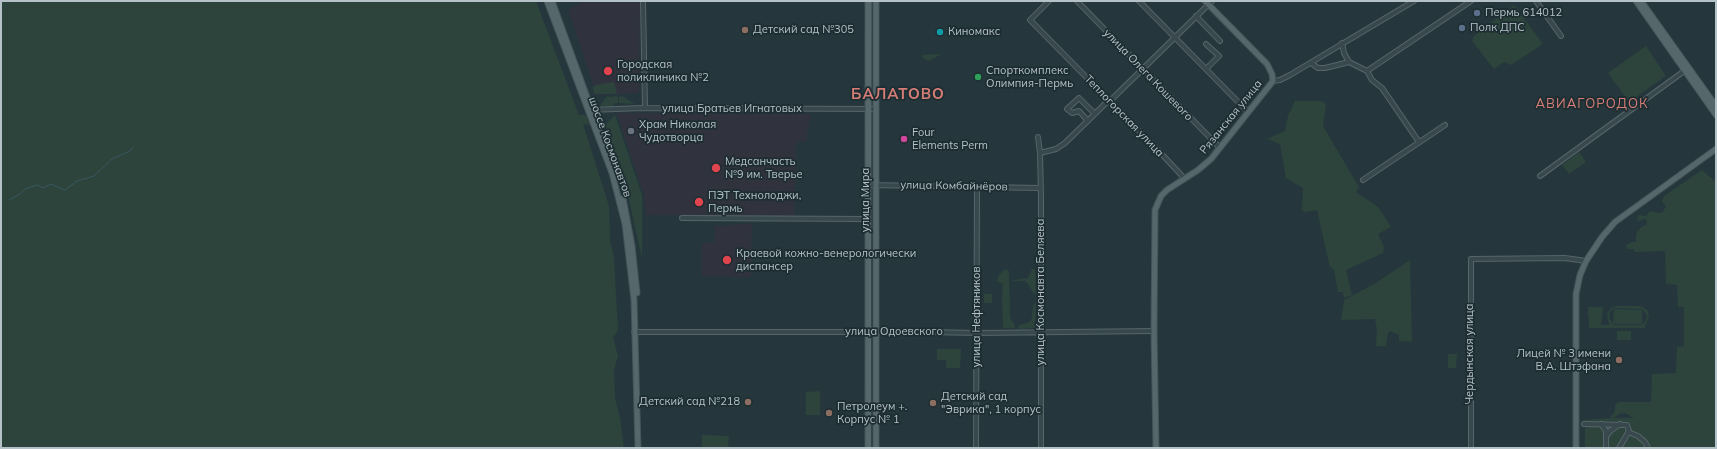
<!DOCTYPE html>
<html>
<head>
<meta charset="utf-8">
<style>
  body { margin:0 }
  #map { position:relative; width:1717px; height:449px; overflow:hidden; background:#25373c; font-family:Mulish,sans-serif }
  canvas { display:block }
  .frame { position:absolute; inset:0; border:2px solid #b4c2c7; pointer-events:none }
</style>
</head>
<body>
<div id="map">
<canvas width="1717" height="449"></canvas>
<div class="frame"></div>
</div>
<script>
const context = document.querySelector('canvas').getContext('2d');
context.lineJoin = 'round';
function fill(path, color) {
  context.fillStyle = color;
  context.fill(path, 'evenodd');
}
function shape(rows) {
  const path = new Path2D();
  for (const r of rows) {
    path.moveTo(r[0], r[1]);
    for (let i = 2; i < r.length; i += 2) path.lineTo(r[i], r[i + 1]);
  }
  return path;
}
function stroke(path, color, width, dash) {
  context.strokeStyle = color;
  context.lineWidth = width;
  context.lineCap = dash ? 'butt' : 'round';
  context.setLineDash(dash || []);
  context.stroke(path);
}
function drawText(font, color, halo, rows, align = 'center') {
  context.font = font + ' Mulish,sans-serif';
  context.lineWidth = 3.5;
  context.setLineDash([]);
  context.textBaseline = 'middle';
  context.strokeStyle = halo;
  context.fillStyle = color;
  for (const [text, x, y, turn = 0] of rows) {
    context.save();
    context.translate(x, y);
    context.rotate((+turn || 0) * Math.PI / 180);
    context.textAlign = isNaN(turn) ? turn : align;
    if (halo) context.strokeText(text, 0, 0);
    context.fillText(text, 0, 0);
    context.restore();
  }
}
fill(shape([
  [584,1,640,1,639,93,597,95,568,10],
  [617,113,811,114,806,141,796,143,794,216,646,215,644,194],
  [752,223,751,277,702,276,702,244,714,242,715,226]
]), '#30333d');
fill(shape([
  [1,1,536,1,579,115,586,115,590,125,583,124,609,206,610,240,614,257,618,331,613,337,618,356,614,370,615,399,620,417,624,448,1,448],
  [1514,5,1543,44,1511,65,1504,62,1494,69,1472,41,1474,36],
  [1646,46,1666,76,1629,102,1608,73],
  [942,54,929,61,923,58,922,55],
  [614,82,617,94,594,94,593,87,596,85],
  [618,96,618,103,615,103,613,106,600,106,606,97],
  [622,96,635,104,619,103,619,97],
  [1295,101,1322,101,1326,104,1323,126,1359,187,1356,192,1378,207,1391,227,1378,234,1384,247,1383,253,1346,270,1352,295,1344,298,1343,292,1338,292,1334,270,1330,267,1317,210,1305,212,1302,210,1303,188,1286,178,1280,144,1267,139,1285,131,1288,116],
  [615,115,642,195,642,258,625,182,610,145,605,125],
  [1579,152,1586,162,1569,174,1562,165],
  [1702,170,1716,182,1716,448,1585,448,1585,420,1611,418,1611,416,1615,412,1615,406,1618,402,1651,402,1652,374,1676,373,1677,347,1684,346,1684,307,1678,307,1677,285,1666,284,1665,251,1634,252,1634,249,1627,249,1626,245,1632,242,1636,242,1636,234,1641,227,1646,225,1647,221,1646,219,1637,221,1638,215,1646,216,1650,211,1659,213,1662,212,1666,207,1662,201,1664,196],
  [1625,413,1634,418,1614,418,1619,414],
  [1410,260,1412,342,1399,341,1399,335,1390,331,1388,333,1386,346,1376,346,1377,330,1375,319,1341,320,1344,300,1376,283],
  [1005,269,1009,271,1010,318,1015,325,1015,328,1003,328,1002,296,1003,284,997,281,999,275],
  [1032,269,1035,269,1036,294,1034,294,1028,284,1025,281,1014,281,1013,280,1028,278],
  [984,294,992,294,992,303,984,303],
  [1036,302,1035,328,1019,329,1018,326,1029,322,1032,318,1033,305],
  [1617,306,1640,306,1644,308,1648,311,1649,317,1645,325,1645,328,1589,328,1589,318,1588,317,1588,307,1603,307,1601,325,1597,325,1610,325,1608,321,1607,314,1611,308],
  [1614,308,1642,309,1647,315,1646,321,1642,325,1614,325,1609,318,1610,312],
  [1614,309,1642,310,1642,324,1613,324],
  [1617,331,1631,331,1631,340,1617,340],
  [937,349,961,349,960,368,946,368,946,360,937,360],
  [1448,354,1457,354,1456,368,1448,368],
  [820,391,820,415,806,415,806,392],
  [702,435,729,436,728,448,702,448]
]), '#2c443c');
stroke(shape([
  [9,200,20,194,25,189,37,185,43,188,51,184,65,190,77,181,94,176,112,159,130,151,133,147]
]), '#375760', 1);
const minor = shape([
  [643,1,645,108],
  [1049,1,1030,20,1157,149,1184,178],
  [1077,1,1220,148],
  [1139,1,1248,112],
  [1536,1,1561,36],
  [1196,16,1220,41],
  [1342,43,1344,53,1349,62,1367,71,1372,80,1382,88,1419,142],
  [1206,44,1219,56,1206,69],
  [1311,63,1318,68,1325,68,1349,62],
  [1367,71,1471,1],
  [1273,81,1280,80,1290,75,1414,1],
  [1110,101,1212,1],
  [590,110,642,108,876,109],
  [1088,121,1079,111,1072,113,1067,109,1079,98,1095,114],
  [1038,137,1040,153,1041,197,1041,448],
  [1040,153,1056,149,1065,143,1109,100],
  [1540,176,1687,69],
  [1363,180,1445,125],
  [868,185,1041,188],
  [682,218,868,219],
  [634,332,927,332,977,333,1154,331],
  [1584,424,1627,425,1629,431,1619,448],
  [1601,424,1606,431,1606,448],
  [1628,432,1638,436,1645,442,1648,448],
  [1606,437,1610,431,1620,424],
  [976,448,977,186],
  [1471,448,1471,259,1565,258,1586,261]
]);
const major = shape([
  [547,1,612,173,625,224,634,300,638,448],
  [552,1,616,177],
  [1636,1,1716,115],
  [1641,1,1716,106],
  [623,198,632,246,637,293],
  [868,448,868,1],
  [876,448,876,1],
  [1156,448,1154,331,1155,210,1161,196,1167,190,1198,170,1211,159,1273,81,1272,74,1267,64,1205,1],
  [1576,448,1576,294,1580,275,1586,261,1602,237,1615,222,1716,149]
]);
stroke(minor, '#56656a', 6);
stroke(major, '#445458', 7);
stroke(minor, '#38484c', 4);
stroke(major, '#56676c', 5);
stroke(shape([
  [870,448,871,1]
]), '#5a6d73', 1);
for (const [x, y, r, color] of [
  [1477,13,4,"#5c6f8a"],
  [1462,28,4,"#5c6f8a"],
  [745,30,4,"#8d6e63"],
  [940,32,4,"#0f9aa8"],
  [608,71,5,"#e0444e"],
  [978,77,4,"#2e9e5b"],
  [631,131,4,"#6b7280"],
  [904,139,4,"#d1479c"],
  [716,168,5,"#e0444e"],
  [699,202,5,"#e0444e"],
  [727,260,5,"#e0444e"],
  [1619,360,4,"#8d6e63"],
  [748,402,4,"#8d6e63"],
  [933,403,4,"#8d6e63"],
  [829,413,4,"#8d6e63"]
]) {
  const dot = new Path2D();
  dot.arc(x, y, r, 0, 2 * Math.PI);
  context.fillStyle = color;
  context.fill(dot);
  stroke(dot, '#1d2d31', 1.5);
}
drawText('11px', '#b4c2c7', '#1d2d31', [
  ["Пермь 614012",1485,13],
  ["Полк ДПС",1470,28],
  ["Детский сад №305",753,30],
  ["Киномакс",948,32],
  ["Городская",617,65],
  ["поликлиника №2",617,78],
  ["Спорткомплекс",986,71],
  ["Олимпия-Пермь",986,84],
  ["Храм Николая",639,125],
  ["Чудотворца",639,138],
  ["Four",912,133],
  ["Elements Perm",912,146],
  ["Медсанчасть",725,162],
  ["№9 им. Тверье",725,175],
  ["ПЭТ Технолоджи,",708,196],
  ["Пермь",708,209],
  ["Краевой кожно-венерологически",736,254],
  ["диспансер",736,267],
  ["Лицей № 3 имени",1611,354,"right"],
  ["В.А. Штэфана",1611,367,"right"],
  ["Детский сад",941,397],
  ["\"Эврика\", 1 корпус",941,410],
  ["Детский сад №218",740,402,"right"],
  ["Петролеум +.",837,407],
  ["Корпус № 1",837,420]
], 'left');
drawText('11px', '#b4c2c7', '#1d2d31', [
  ["улица Олега Кошевого",1148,75,46],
  ["улица Братьев Игнатовых",732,109],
  ["Теплогорская улица",1124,116,46],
  ["Рязанская улица",1231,117,-51],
  ["шоссе Космонавтов",610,147,70],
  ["улица Комбайнёров",954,186,1],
  ["улица Мира",866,200,-90],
  ["улица Космонавта Беляева",1041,292,-90],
  ["улица Нефтяников",977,317,-90],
  ["улица Одоевского",894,332],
  ["Чердынская улица",1470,354,-90]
]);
context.letterSpacing = '1px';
drawText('13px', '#d57d76', '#1d2d31', [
  ["АВИАГОРОДОК",1592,104]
]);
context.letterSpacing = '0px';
context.letterSpacing = '1px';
drawText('bold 15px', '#d57d76', '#1d2d31', [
  ["БАЛАТОВО",898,94]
]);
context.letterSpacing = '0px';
</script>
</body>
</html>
